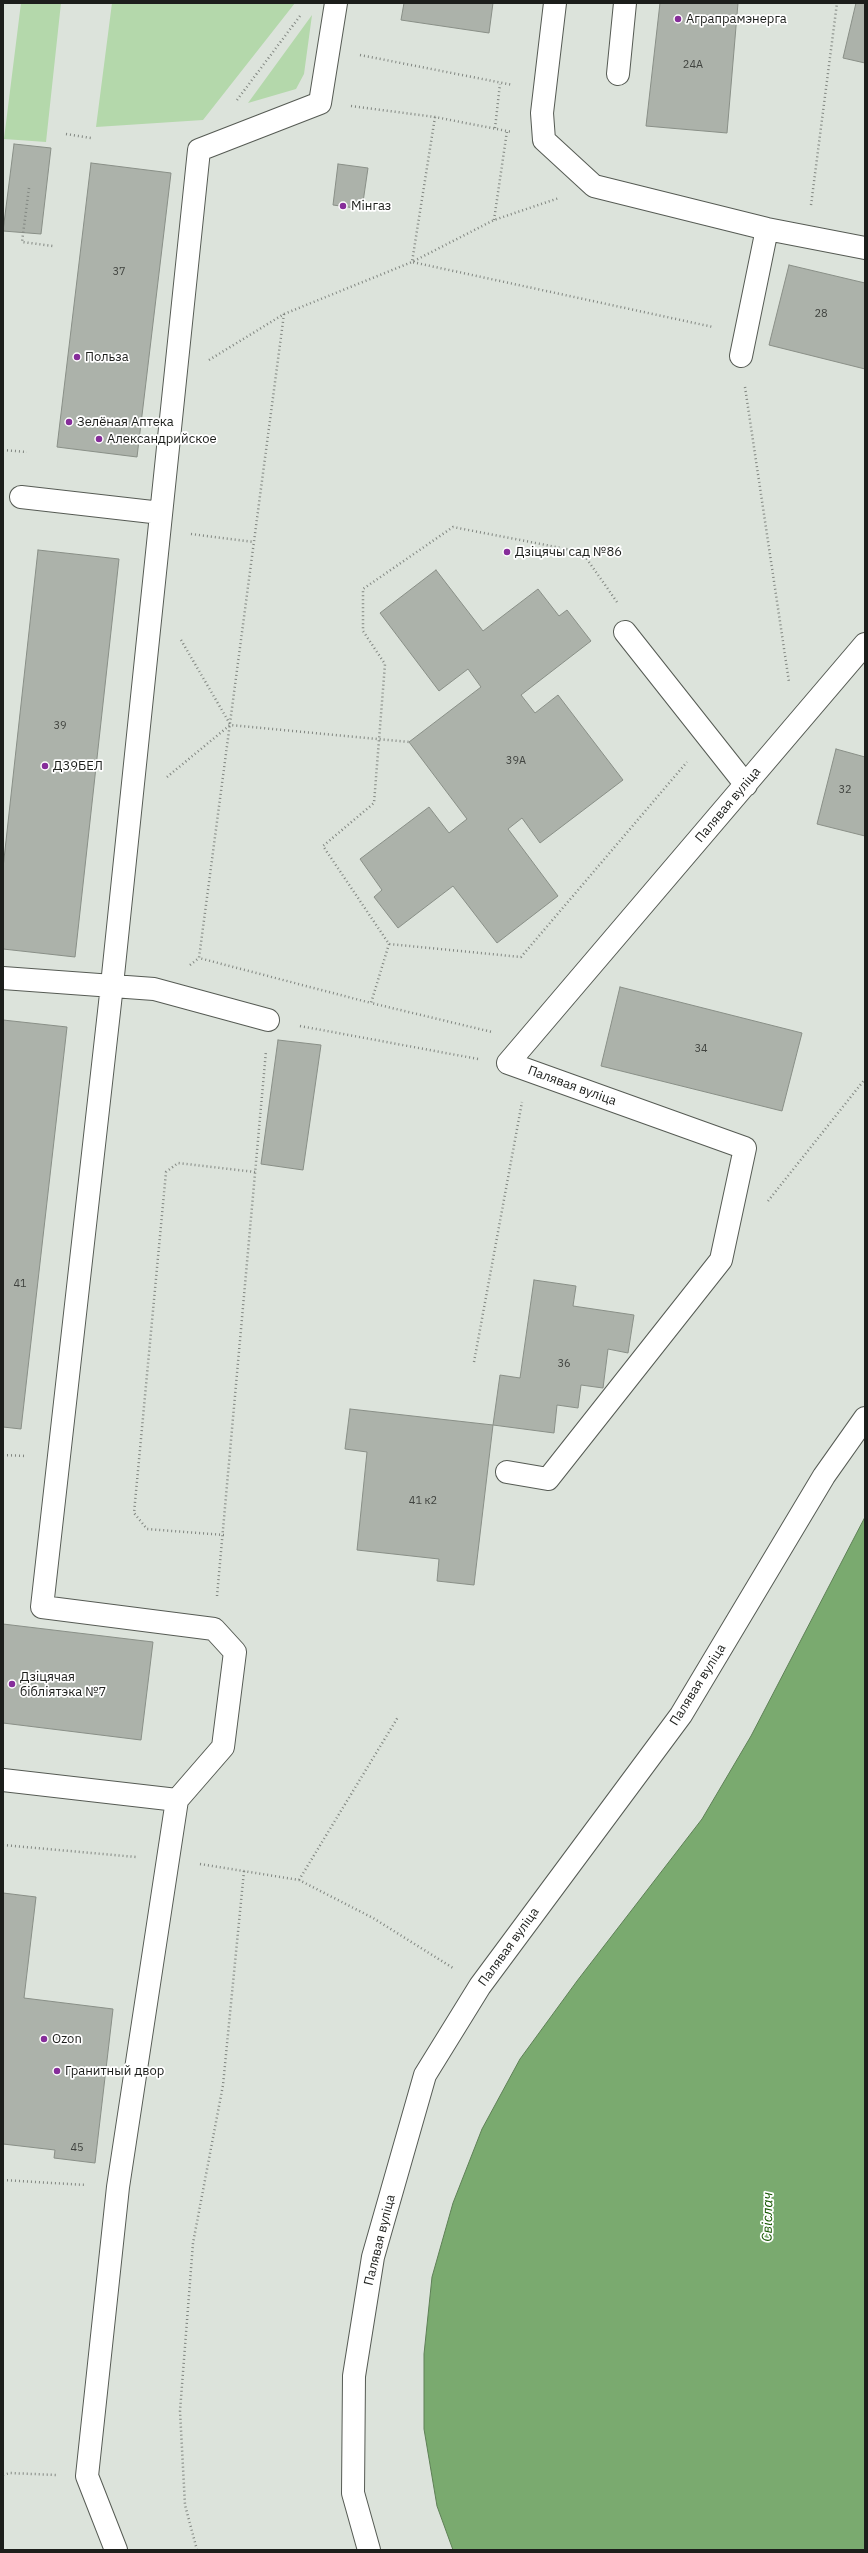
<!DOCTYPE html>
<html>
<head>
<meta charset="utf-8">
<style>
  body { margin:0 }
  #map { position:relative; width:868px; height:2553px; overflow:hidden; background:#dce3db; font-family:"IBM Plex Sans",sans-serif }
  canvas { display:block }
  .frame { position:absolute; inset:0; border:4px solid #1c1e1b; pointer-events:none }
</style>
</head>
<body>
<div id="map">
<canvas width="868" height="2553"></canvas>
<div class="frame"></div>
</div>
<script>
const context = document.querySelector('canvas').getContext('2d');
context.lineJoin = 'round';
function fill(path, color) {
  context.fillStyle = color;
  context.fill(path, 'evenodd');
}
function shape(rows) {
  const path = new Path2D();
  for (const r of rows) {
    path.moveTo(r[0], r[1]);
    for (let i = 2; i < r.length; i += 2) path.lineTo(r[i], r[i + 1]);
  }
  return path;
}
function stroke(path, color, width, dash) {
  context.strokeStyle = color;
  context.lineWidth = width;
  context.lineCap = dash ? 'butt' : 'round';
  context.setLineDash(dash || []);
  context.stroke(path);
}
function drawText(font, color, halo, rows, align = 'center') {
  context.font = font + ' "IBM Plex Sans",sans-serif';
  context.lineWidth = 3.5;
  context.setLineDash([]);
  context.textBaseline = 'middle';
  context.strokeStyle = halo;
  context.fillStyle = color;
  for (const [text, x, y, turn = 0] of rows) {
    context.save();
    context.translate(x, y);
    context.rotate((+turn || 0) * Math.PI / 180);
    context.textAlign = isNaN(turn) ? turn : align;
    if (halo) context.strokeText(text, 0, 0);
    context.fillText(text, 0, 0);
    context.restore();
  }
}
fill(shape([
  [21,3,61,3,46,142,4,139],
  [112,3,295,3,203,120,96,127],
  [312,15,304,74,296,89,248,103]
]), '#b4d8ab');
const water = shape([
  [865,1517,865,2550,453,2550,437,2506,424,2429,424,2354,432,2277,453,2203,482,2129,520,2059,577,1981,702,1819,751,1736,865,1517]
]);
fill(water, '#7aaa6f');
stroke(water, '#5e8056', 1);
const building = shape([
  [404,3,493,3,489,33,401,20,404,3],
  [660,3,738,3,727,133,646,126,660,3],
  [856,3,865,3,865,63,843,58,856,3],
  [14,144,51,148,41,234,3,231,14,144],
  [91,163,171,173,137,457,57,447,91,163],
  [338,164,368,168,362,209,333,205,338,164],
  [789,265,865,283,865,369,769,345,789,265],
  [38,550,119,559,75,957,3,949,3,868,38,550],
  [436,570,483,631,538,589,559,616,567,610,591,641,521,695,535,713,558,695,623,780,540,843,522,818,508,829,558,896,497,943,453,886,398,928,374,897,382,890,360,859,429,807,449,833,467,819,409,742,481,687,468,669,439,691,380,613,436,570],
  [836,749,865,757,865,836,817,824,836,749],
  [620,987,802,1033,782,1111,601,1066,620,987],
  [3,1020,67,1027,21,1429,3,1427,3,1020],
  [278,1040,321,1045,303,1170,261,1164,278,1040],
  [534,1280,576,1286,573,1306,634,1315,628,1353,608,1349,603,1388,581,1385,578,1408,557,1405,554,1433,493,1425,500,1375,520,1378,534,1280],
  [350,1409,493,1425,474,1585,437,1581,439,1559,357,1550,367,1452,345,1449,350,1409],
  [3,1624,153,1642,141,1740,3,1723,3,1624],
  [3,1893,36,1897,24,1998,113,2009,95,2163,54,2158,55,2150,3,2144,3,1893]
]);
fill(building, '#acb2aa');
stroke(building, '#898f87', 1);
const minor = shape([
  [555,3,542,113,544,140,594,186,767,229,865,248],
  [618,74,625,3],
  [741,356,767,229],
  [21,497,161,513],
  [625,632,746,785],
  [3,978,154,989,268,1020],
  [507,1472,548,1479,721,1260,745,1148,508,1063,865,644],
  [3,1780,177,1800],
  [116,2550,87,2476,118,2187,177,1800,223,1747,235,1652,214,1629,42,1607,112,985,199,150,320,103,336,3],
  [369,2550,353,2493,354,2376,373,2257,425,2075,480,1986,681,1715,824,1476,865,1418]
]);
stroke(minor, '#565b54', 24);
stroke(shape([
  [360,55,513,85],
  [237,100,300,16],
  [351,106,435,117,512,132],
  [435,117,412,262,713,327],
  [495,128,500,84],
  [66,134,91,138],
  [29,188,22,242,53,246],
  [811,205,837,3],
  [494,220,507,131],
  [284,314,199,958,371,1003],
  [209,360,284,314,412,262,494,220,559,198],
  [745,387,789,682],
  [3,450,27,452],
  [191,534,254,542],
  [617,602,582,552,453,527,363,589,363,631,385,664,374,803,323,846,389,944,521,957,687,762],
  [181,640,230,724],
  [167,777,230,725,409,742],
  [389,944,371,1003,492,1032],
  [190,965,199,958],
  [300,1026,478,1059],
  [768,1201,865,1079],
  [474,1362,522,1102],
  [3,1455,26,1456],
  [224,1535,147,1529,134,1513,166,1172,178,1163,255,1172],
  [217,1596,266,1051],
  [3,1845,136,1857],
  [200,1864,299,1880,373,1918,453,1968],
  [299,1880,398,1717],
  [3,2180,86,2185],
  [3,2475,10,2473,56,2475],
  [197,2550,185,2505,180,2411,193,2243,223,2085,244,1871]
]), '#818680', 2.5, [1, 3]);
stroke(minor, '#fff', 22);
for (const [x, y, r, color] of [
  [678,19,4,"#862d9a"],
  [343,206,4,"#862d9a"],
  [77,357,4,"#862d9a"],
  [69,422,4,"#862d9a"],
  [99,439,4,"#862d9a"],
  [507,552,4,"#862d9a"],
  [45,766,4,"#862d9a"],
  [12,1684,4,"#862d9a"],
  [44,2039,4,"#862d9a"],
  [57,2071,4,"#862d9a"]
]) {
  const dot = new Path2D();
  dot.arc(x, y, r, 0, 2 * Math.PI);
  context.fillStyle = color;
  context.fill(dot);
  stroke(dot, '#fff', 1.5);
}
drawText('11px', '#40433f', null, [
  ["24А",693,65],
  ["37",119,272],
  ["28",821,314],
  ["39",60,726],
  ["39А",516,761],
  ["32",845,790],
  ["34",701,1049],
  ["41",20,1284],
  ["36",564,1364],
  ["41 к2",423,1501],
  ["45",77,2148]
]);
drawText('13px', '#1c1e1b', '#fff', [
  ["Аграпрамэнерга",686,19],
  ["Мінгаз",351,206],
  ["Польза",85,357],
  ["Зелёная Аптека",77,422],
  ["Александрийское",107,439],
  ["Дзіцячы сад №86",515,552],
  ["Д39БЕЛ",53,766],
  ["Дзіцячая",20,1677],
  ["бібліятэка №7",20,1692],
  ["Ozon",52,2039],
  ["Гранитный двор",65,2071]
], 'left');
drawText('13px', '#1c1e1b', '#fff', [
  ["Палявая вуліца",728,805,-50],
  ["Палявая вуліца",572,1086,20],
  ["Палявая вуліца",698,1685,-58],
  ["Палявая вуліца",509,1947,-54],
  ["Палявая вуліца",380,2240,-76]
]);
drawText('italic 14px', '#175701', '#fff', [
  ["Свіслач",768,2217,-89]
]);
</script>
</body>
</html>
